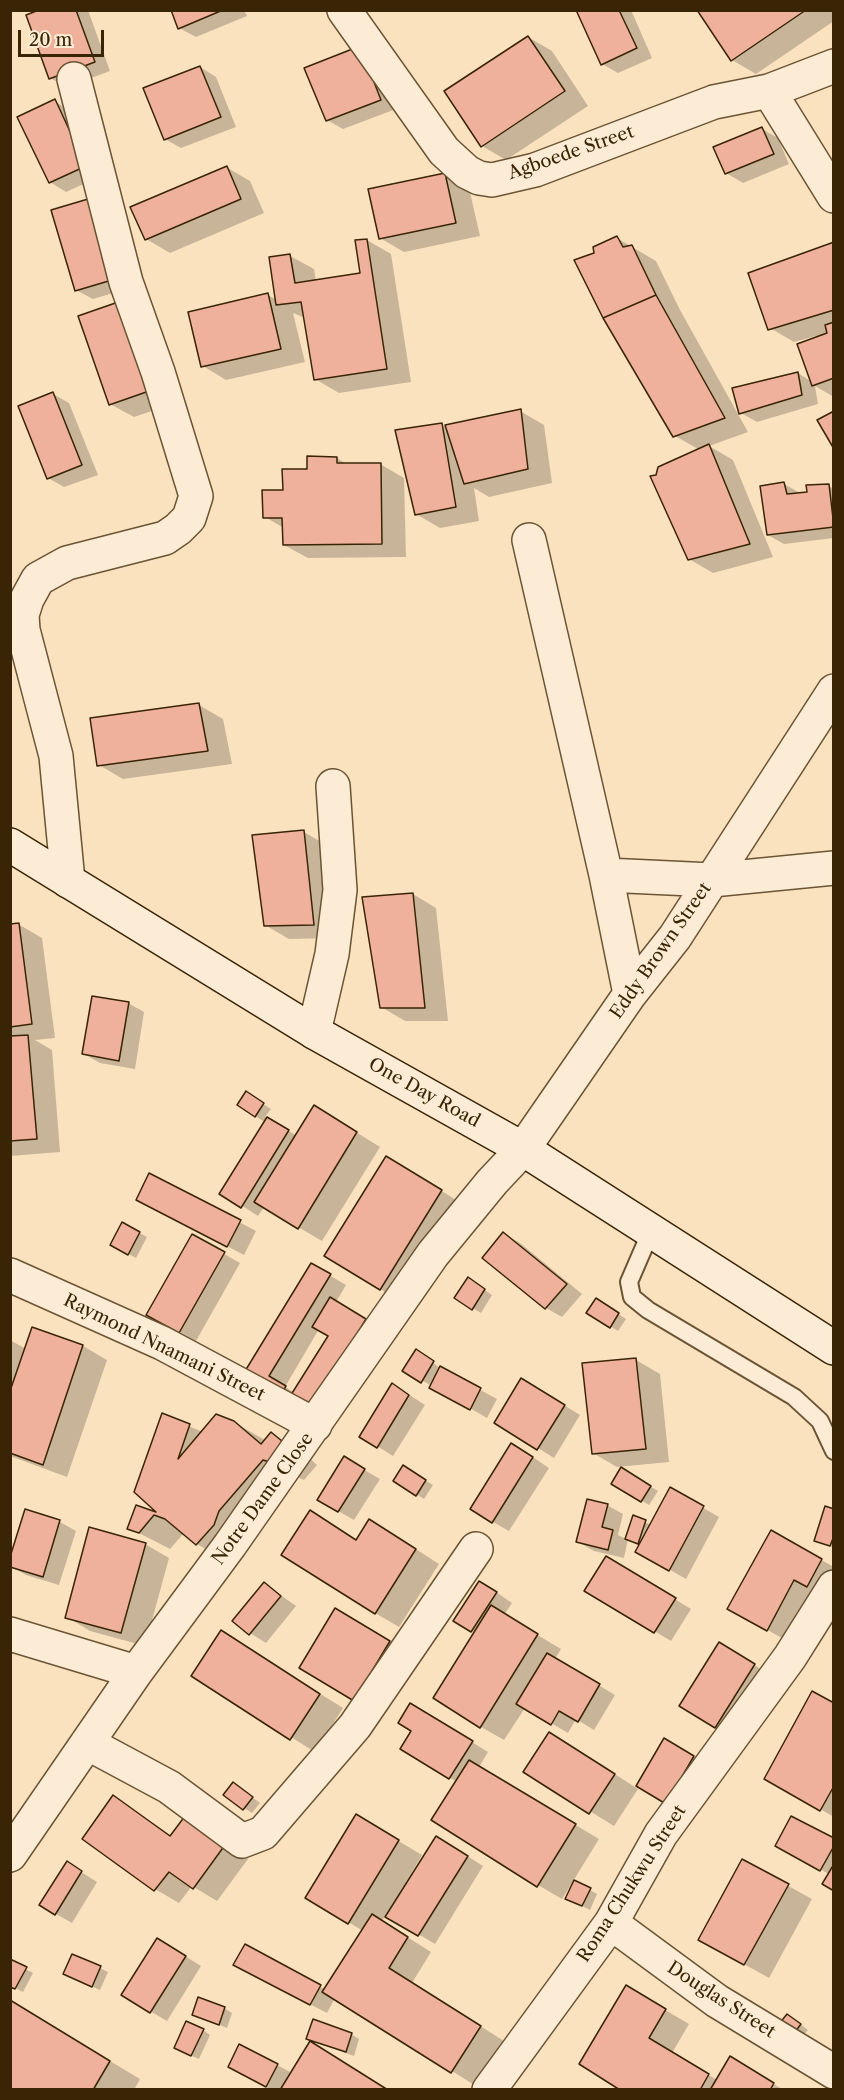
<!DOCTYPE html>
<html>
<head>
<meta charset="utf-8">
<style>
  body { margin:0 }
  #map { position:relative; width:844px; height:2100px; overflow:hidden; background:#fbe2bf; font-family:"Libre Caslon Text",serif }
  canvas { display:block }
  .frame { position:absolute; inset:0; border:12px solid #392405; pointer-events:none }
  .scale { position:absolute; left:18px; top:30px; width:86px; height:27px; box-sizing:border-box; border:3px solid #392405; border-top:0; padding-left:8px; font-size:18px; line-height:21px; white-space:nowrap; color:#392405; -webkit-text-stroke:4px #fcecd5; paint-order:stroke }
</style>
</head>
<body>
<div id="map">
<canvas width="844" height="2100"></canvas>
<div class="frame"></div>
<div class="scale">20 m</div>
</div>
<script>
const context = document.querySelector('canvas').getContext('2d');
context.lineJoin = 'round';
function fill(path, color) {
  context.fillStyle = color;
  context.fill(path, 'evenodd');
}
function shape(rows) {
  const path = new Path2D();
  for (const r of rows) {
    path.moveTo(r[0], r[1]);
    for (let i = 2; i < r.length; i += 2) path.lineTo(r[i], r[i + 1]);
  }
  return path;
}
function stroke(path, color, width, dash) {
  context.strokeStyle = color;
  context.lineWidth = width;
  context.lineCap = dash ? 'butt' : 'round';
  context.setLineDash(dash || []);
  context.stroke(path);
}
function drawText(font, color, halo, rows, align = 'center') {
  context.font = font + ' "Libre Caslon Text",serif';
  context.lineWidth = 4.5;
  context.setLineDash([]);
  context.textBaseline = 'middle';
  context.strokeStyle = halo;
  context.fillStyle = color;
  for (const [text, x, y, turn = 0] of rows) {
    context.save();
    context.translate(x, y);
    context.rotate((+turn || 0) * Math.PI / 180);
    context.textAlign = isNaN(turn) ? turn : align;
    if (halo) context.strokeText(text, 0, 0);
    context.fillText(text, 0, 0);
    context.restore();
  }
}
fill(shape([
  [43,10,88,10,110,71,67,87,50,78],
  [172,10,244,10,247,16,196,37,179,28],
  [578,10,631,10,652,58,618,73,602,64],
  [698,10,834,10,834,21,756,74,732,60],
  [528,37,552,51,588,106,506,160,482,146],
  [360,48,396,109,343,129,327,120],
  [200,67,216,77,236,127,181,148,165,139],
  [54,101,71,111,101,176,66,192,50,182],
  [762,129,778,138,789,164,743,183,726,173],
  [226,167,250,181,264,213,170,253,146,239],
  [445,174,469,188,480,236,404,252,380,238],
  [53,211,127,289,93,299,76,290],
  [617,238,656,261,680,310,748,432,709,446,733,460,773,557,713,573,689,559,657,477,700,450,675,436,596,254],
  [367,240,391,254,411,382,339,393,315,379,305,318,293,313,305,362,226,380,203,366,268,295,277,300,290,256,314,269,316,281,362,274],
  [834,244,834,397,815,386,818,404,757,422,741,413,798,373,812,382,816,336,794,342,770,328],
  [124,301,178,402,134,417,110,404],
  [53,394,69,403,98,475,64,487,48,478],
  [520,411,544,425,552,483,489,497,474,488,479,521,440,528,416,514,442,425,446,427],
  [337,458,348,465,380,464,404,478,406,557,308,558,284,545,284,528,265,517,284,492,309,470],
  [784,484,800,493,808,494,829,486,834,489,834,538,784,544,768,535],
  [199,705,223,719,232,764,123,779,99,765],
  [304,832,328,846,337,938,289,939,265,925],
  [413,894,436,908,448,1021,405,1021,381,1007],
  [18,924,42,938,55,1038,35,1040,52,1050,60,1152,10,1156,10,925],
  [128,1003,144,1012,135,1069,100,1063,84,1054],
  [254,1098,271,1109,265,1117,297,1136,338,1121,380,1147,322,1241,264,1207,258,1216,222,1193,265,1122,255,1116],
  [410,1171,464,1205,404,1303,380,1289],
  [150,1175,256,1231,244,1255,154,1208],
  [123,1224,147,1237,136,1258,112,1245],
  [504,1234,520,1243,582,1294,562,1317,546,1308,484,1257],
  [193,1236,240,1263,196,1341,148,1314],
  [312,1265,346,1285,336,1302,381,1329,293,1411,241,1380],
  [319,1329,330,1336,295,1393,285,1387],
  [476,1284,492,1295,481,1313,456,1298],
  [596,1300,626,1319,618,1331,589,1313],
  [33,1329,83,1346,107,1360,67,1477,10,1456,10,1340,26,1349],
  [424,1356,440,1368,497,1399,487,1418,404,1370],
  [636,1360,660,1374,669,1462,617,1467,593,1453],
  [538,1389,580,1415,554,1458,538,1448],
  [408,1394,425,1405,393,1456,361,1436],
  [162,1415,203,1432,233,1422,265,1440,271,1434,302,1451,317,1465,304,1480,294,1476,227,1562,197,1544,184,1533,170,1549,129,1528,137,1507,163,1515],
  [528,1454,549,1468,509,1531,493,1522],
  [403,1467,433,1485,424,1499,395,1481],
  [361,1468,380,1479,354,1520,338,1511],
  [621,1469,658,1491,649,1505,613,1483],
  [670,1489,719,1517,686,1579,637,1551,640,1545,628,1539,624,1558,594,1551,578,1542,607,1505,623,1514,618,1535,626,1539,634,1517,651,1525],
  [26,1511,60,1522,76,1531,59,1585,26,1575,10,1566],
  [834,1511,834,1548,816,1541],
  [310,1512,358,1541,394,1535,439,1564,399,1627,375,1613],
  [771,1532,834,1567,834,1595,791,1643,753,1622],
  [145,1544,169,1558,145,1646,90,1631,67,1617],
  [622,1567,691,1609,671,1641,586,1590],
  [265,1584,296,1606,266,1643,250,1633],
  [496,1592,512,1603,504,1615,561,1649,555,1659,615,1695,594,1730,576,1719,568,1733,525,1708,504,1740,481,1727,475,1633,455,1620],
  [360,1624,413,1656,354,1700],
  [221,1632,343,1708,315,1752,193,1676],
  [736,1653,770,1675,732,1736,715,1727],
  [834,1705,834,1817,766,1778],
  [427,1714,488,1752,479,1767,599,1839,562,1899,538,1885,457,1782,402,1748],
  [573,1747,638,1789,614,1826,525,1771],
  [681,1749,710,1767,683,1812,638,1785],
  [241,1789,260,1803,252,1813,225,1795],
  [114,1797,172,1836,209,1832,248,1859,217,1901,192,1886,179,1903,155,1889],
  [380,1830,422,1855,406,1882,408,1883,453,1847,483,1866,435,1944,386,1915,382,1921,431,1952,412,1983,504,2041,476,2086,335,1998,327,2013,252,1974,245,1946,326,1990,363,1931,307,1897],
  [834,1840,834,1889,829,1874,793,1855],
  [743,1861,812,1899,769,1978,724,1953],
  [67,1863,97,1882,72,1923,56,1914],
  [590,1890,597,1894,590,1910,575,1902],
  [174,1949,201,1966,167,2021,123,1995],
  [10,1961,33,1973,23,1992,10,1985],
  [100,1968,108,1972,100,1990,72,1978],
  [626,1987,689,2024,672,2053,717,2080,755,2072,783,2090,623,2090],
  [224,2008,232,2013,227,2028,193,2014],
  [40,2019,140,2079,134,2090,10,2090],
  [795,2020,808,2030,797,2043],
  [203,2030,210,2035,199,2059,183,2052],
  [351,2034,359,2039,354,2056,312,2041],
  [335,2057,387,2090,272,2090,246,2076,277,2065,292,2073]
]), '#0003');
const building = shape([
  [39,10,76,10,95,62,49,79,26,15,39,10],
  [171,10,223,10,178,29,171,10],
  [576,10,619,10,637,48,601,65,576,10],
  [697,10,806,10,731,61,697,10],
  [528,36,565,91,481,147,444,91,528,36],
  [360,46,381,100,326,121,304,68,360,46],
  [200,66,221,117,164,140,143,88,200,66],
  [55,99,86,166,49,183,17,117,55,99],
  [762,127,774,154,725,174,713,147,762,127],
  [227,166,241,199,145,240,130,207,227,166],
  [445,173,456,223,379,239,368,189,445,173],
  [88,199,112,280,75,291,51,210,88,199],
  [617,236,623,247,632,245,656,295,603,318,574,260,594,253,593,247,617,236],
  [367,239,387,369,314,380,301,302,276,305,269,257,290,254,295,283,360,273,355,240,367,239],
  [834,242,834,310,768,330,748,273,834,242],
  [268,293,281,349,201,367,188,312,268,293],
  [656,295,725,418,673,437,603,318,656,295],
  [124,300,155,389,109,405,78,316,124,300],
  [834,322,834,378,812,386,797,344,827,333,825,325,834,322],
  [798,372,802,395,739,414,732,388,798,372],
  [53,392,82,465,47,479,18,406,53,392],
  [521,409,528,469,464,484,445,425,521,409],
  [834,411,834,449,817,420,834,411],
  [442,423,456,507,415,515,395,430,442,423],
  [709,444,750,544,688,560,650,476,656,475,658,467,709,444],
  [307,456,337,457,337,463,381,463,382,544,283,545,282,518,263,518,262,490,283,490,282,469,307,469,307,456],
  [784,482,787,494,807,492,806,485,829,484,834,527,767,535,760,486,784,482],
  [199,703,208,751,97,766,90,718,199,703],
  [304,830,314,925,264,926,252,835,304,830],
  [413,893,425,1008,380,1008,362,897,413,893],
  [19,923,32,1024,10,1027,10,924,19,923],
  [92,996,129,1002,119,1061,82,1054,92,996],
  [28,1035,37,1139,10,1141,10,1036,28,1035],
  [246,1091,264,1103,255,1117,237,1105,246,1091],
  [314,1105,357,1132,298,1229,254,1202,314,1105],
  [267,1117,289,1130,241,1208,219,1194,267,1117],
  [386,1156,442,1190,380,1290,324,1256,386,1156],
  [149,1173,241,1220,227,1247,136,1200,149,1173],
  [122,1222,140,1232,128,1255,110,1245,122,1222],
  [503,1232,567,1284,545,1309,482,1258,503,1232],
  [192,1234,225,1252,179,1333,146,1315,192,1234],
  [311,1263,331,1274,269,1376,286,1386,276,1403,239,1381,311,1263],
  [468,1277,485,1289,472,1310,454,1298,468,1277],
  [330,1297,366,1319,310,1411,289,1398,328,1336,312,1327,330,1297],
  [596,1298,619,1313,610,1328,586,1313,596,1298],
  [32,1327,83,1345,43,1465,10,1453,10,1391,32,1327],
  [416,1349,434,1361,421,1383,402,1371,416,1349],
  [636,1358,646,1449,592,1454,582,1363,636,1358],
  [440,1366,481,1388,470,1410,429,1388,440,1366],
  [521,1378,565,1405,537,1450,494,1423,521,1378],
  [392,1383,409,1395,377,1448,359,1437,392,1383],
  [162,1413,190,1424,178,1459,216,1414,234,1421,261,1444,271,1432,288,1446,273,1463,263,1460,219,1511,214,1525,196,1545,165,1519,154,1515,139,1533,127,1529,136,1505,156,1512,134,1492,162,1413],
  [511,1443,533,1457,492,1523,470,1509,511,1443],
  [344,1456,365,1469,338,1512,317,1500,344,1456],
  [403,1465,426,1480,416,1496,393,1481,403,1465],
  [621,1467,651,1486,641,1502,611,1484,621,1467],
  [670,1487,704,1506,669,1571,635,1552,670,1487],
  [587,1499,608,1504,602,1527,613,1530,608,1550,576,1542,587,1499],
  [825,1506,834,1509,834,1536,830,1546,814,1541,825,1506],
  [25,1509,60,1520,43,1577,10,1567,10,1557,25,1509],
  [310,1510,356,1540,369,1519,416,1549,375,1614,281,1555,310,1510],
  [633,1515,646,1520,638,1544,625,1539,633,1515],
  [89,1527,146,1543,121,1633,65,1618,89,1527],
  [771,1530,822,1559,807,1587,794,1580,767,1631,727,1609,771,1530],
  [606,1556,676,1598,654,1633,584,1591,606,1556],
  [479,1581,497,1592,471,1632,453,1621,479,1581],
  [264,1582,281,1596,249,1635,232,1621,264,1582],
  [491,1605,538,1634,480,1728,433,1698,491,1605],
  [335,1608,390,1641,354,1701,299,1668,335,1608],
  [221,1630,320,1694,290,1740,191,1676,221,1630],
  [719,1642,755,1664,715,1728,679,1706,719,1642],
  [547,1653,600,1684,578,1722,559,1711,551,1725,516,1704,547,1653],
  [812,1691,834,1703,834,1786,820,1811,764,1779,812,1691],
  [410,1703,473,1741,449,1779,400,1749,411,1731,398,1723,410,1703],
  [549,1732,615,1774,589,1814,523,1772,549,1732],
  [664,1738,694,1756,666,1804,636,1786,664,1738],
  [469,1760,576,1824,537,1887,431,1820,469,1760],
  [233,1782,253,1797,243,1810,223,1795,233,1782],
  [113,1795,170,1836,185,1816,225,1845,193,1889,169,1872,154,1891,82,1839,113,1795],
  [356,1814,399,1840,348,1924,305,1898,356,1814],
  [791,1816,834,1838,834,1846,820,1871,775,1846,791,1816],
  [436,1836,468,1856,418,1936,385,1917,436,1836],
  [742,1859,789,1884,744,1965,698,1940,742,1859],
  [67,1861,82,1871,55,1915,39,1905,67,1861],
  [834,1864,834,1891,822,1884,834,1864],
  [574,1880,591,1888,582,1906,565,1899,574,1880],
  [372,1914,408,1937,389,1968,481,2026,451,2073,322,1992,372,1914],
  [157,1938,186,1956,150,2013,121,1995,157,1938],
  [245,1944,321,1985,310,2005,233,1965,245,1944],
  [72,1954,101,1966,92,1987,63,1974,72,1954],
  [10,1959,27,1967,15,1989,10,1987,10,1959],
  [626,1985,666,2009,649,2038,709,2074,700,2090,620,2090,579,2064,626,1985],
  [198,1997,225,2007,219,2025,192,2015,198,1997],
  [10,2000,110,2061,93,2090,10,2090,10,2000],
  [787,2014,801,2024,789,2040,775,2029,787,2014],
  [313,2019,352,2033,346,2052,306,2039,313,2019],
  [186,2021,204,2029,191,2056,174,2048,186,2021],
  [310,2041,388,2090,280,2090,310,2041],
  [239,2044,278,2064,266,2087,228,2067,239,2044],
  [730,2056,774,2083,770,2090,710,2090,730,2056]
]);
fill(building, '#efb19c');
stroke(building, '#392405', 1.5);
const lane = shape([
  [651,1231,629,1282,632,1297,648,1310,794,1397,820,1421,834,1451]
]);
const street = shape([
  [344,10,444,151,467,172,479,178,492,180,535,170,714,102,769,91,834,66],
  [769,91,834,196],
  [529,540,606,875,630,994],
  [606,875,712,880,834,868],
  [68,881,56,756,23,630,22,615,27,599,38,579,67,563,165,538,178,529,189,518,196,496,158,372,126,282,74,79],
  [314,1032,332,954,340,890,333,786],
  [10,1275,162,1343,315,1425],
  [10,1634,136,1672],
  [87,1743,169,1787,242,1841,263,1833,355,1726,476,1549],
  [10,1855,136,1672,230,1545,433,1254,492,1182,523,1149,630,994,675,937,834,691],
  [611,1923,717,2001,834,2072],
  [489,2090,611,1923,661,1834,790,1657,834,1587]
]);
const secondary = shape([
  [10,845,314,1032,523,1149,834,1348]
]);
stroke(lane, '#6a5434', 20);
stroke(street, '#6a5434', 36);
stroke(secondary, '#392405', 36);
stroke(lane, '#fcecd5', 16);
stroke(street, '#fcecd5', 33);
stroke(secondary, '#fcecd5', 33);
drawText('18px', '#392405', '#fcecd5', [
  ["Agboede Street",571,153,-19],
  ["Eddy Brown Street",661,951,-55],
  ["One Day Road",424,1093,29],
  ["Raymond Nnamani Street",164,1348,26],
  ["Notre Dame Close",263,1499,-54],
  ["Roma Chukwu Street",632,1884,-57],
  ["Douglas Street",721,2000,33]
]);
</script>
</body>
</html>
